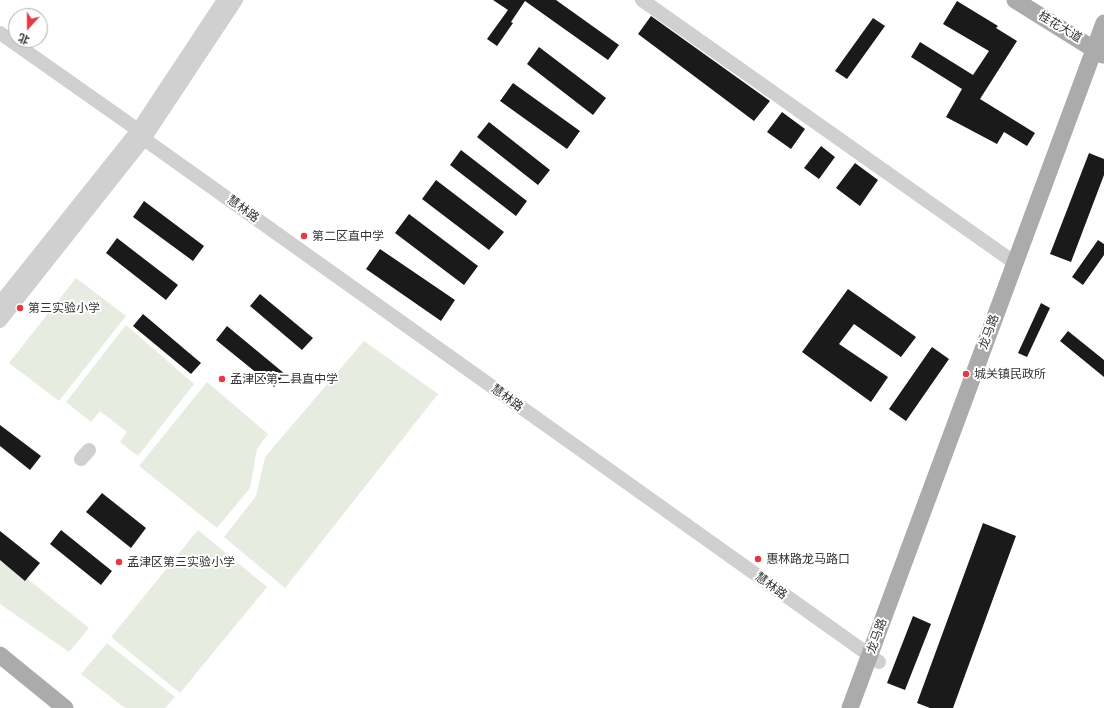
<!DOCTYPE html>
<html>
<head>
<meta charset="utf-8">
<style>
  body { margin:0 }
  #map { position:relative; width:1104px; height:708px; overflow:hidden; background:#fff; font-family:Raleway,"Noto Sans SC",sans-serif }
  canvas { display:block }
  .north { position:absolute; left:8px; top:8px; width:40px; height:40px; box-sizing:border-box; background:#fff; border:1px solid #adadad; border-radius:50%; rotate:201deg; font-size:11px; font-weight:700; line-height:16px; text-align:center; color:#333 }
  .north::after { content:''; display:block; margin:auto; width:14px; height:18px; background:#e63946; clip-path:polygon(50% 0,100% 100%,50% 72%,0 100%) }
</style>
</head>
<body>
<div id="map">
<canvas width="1104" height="708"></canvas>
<div class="north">北</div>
</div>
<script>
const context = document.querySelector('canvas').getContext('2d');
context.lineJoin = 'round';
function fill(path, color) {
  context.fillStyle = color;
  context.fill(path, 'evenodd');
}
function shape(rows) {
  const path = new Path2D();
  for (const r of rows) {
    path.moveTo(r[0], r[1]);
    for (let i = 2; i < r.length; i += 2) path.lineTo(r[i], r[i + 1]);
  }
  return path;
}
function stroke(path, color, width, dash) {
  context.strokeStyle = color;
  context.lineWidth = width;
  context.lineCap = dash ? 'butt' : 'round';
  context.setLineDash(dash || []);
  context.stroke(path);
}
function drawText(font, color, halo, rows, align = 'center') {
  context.font = font + ' Raleway,"Noto Sans SC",sans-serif';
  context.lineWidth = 4;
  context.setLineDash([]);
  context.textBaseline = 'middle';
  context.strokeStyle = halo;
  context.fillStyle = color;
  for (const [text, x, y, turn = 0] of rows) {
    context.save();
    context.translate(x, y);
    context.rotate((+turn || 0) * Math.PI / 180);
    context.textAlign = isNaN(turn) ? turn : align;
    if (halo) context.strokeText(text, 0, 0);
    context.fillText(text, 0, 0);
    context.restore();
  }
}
fill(shape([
  [76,278,126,316,59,401,9,363],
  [126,325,194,384,138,456,120,442,127,432,100,411,91,422,66,402],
  [364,341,438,394,285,588,224,537,256,496,265,457],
  [207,382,268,434,257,449,250,488,217,528,139,466],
  [198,530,267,587,180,693,111,637],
  [0,557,89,628,69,652,0,604],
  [107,643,175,697,165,708,125,708,81,674]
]), '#e6ecdf');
fill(shape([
  [493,0,556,0,619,45,608,60,525,1,511,22,513,23,497,46,487,39,508,10],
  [957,1,998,26,996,28,1017,41,980,99,1035,133,1027,146,1004,132,997,144,946,117,962,89,911,57,920,42,973,75,989,51,943,24],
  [651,16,770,101,754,121,638,34],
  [873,18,885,26,847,79,835,71],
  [539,47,606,98,593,115,527,64],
  [513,83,580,131,567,149,500,101],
  [782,112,805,129,791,149,767,132],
  [489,122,550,170,538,185,477,137],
  [821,146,835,157,819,179,804,168],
  [461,150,527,201,516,216,450,165],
  [1089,153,1104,159,1104,175,1071,262,1050,254],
  [855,163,878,180,860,206,836,188],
  [436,180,504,232,489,250,422,199],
  [144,201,204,246,193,261,133,217],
  [409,214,478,266,464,285,395,233],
  [117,238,178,285,166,300,106,253],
  [1098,240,1104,244,1104,255,1083,285,1072,277],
  [380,249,455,300,441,321,366,269],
  [848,289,916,337,901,357,854,324,839,344,888,377,871,402,802,352],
  [260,294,313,338,302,350,250,306],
  [1041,303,1050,308,1027,357,1018,353],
  [143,314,201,363,191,374,133,326],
  [227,326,285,374,274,387,216,340],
  [1068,331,1104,360,1104,377,1060,341],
  [932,347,949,359,906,421,889,409],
  [0,425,41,456,30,470,0,446],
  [102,493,146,528,131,548,86,512],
  [983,523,1016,536,953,708,930,708,917,703],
  [61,530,112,571,101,585,50,544],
  [0,531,40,563,25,581,0,560],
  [913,616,931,624,905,690,887,683]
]), '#1a1a1a');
stroke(shape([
  [642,0,1015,263],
  [0,33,138,130,144,139,879,662],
  [0,303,138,130,224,0],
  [0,321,144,139,236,0],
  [81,459,89,450]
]), '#d0d0d0', 14);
stroke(shape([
  [1015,0,1103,55],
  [0,655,65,708],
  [850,708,1104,23]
]), '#ababab', 17);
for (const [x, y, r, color] of [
  [304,236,4,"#e63946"],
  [20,308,4,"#e63946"],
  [966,374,4,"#e63946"],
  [222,379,4,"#e63946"],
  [758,559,4,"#e63946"],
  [119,562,4,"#e63946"]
]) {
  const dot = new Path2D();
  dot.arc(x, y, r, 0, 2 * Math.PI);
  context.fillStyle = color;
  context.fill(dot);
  stroke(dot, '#fff', 1.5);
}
drawText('12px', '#333', '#fff', [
  ["桂花大道",1060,27,31],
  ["慧林路",243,209,36],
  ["龙马路",989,332,-70],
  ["慧林路",507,398,36],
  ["慧林路",771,586,36],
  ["龙马路",877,636,-70]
]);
drawText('12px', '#333', '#fff', [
  ["第二区直中学",312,236],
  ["第三实验小学",28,308],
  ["城关镇民政所",974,374],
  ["孟津区第二县直中学",230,379],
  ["惠林路龙马路口",766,559],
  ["孟津区第三实验小学",127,562]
], 'left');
</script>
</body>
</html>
